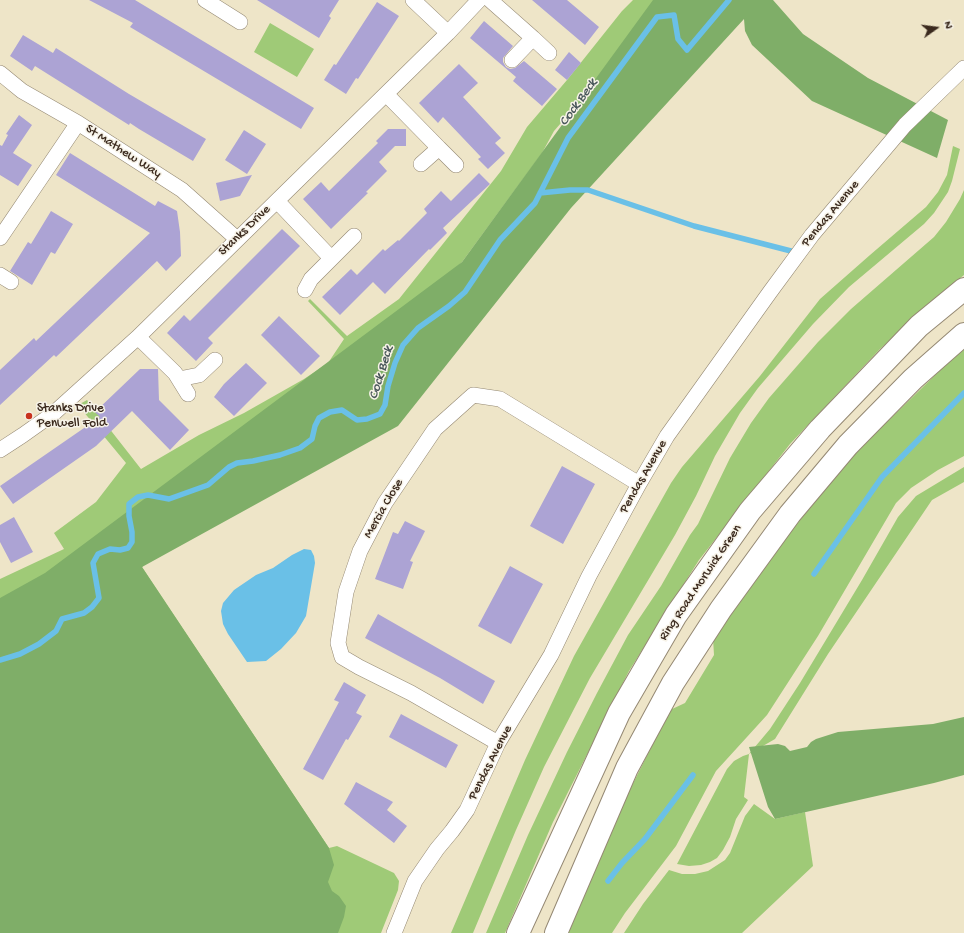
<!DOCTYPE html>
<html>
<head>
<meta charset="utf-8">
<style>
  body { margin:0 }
  #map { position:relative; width:964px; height:933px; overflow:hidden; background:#eee5c8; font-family:"Gochi Hand",sans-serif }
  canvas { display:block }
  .north { position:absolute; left:916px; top:8px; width:40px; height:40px; -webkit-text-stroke:3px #f7f3e8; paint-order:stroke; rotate:76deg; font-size:11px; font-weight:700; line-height:16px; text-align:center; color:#3b2a1e }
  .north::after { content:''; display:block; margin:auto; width:14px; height:18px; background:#3b2a1e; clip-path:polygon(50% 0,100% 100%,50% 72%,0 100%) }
</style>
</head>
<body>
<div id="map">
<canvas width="964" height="933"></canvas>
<div class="north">N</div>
</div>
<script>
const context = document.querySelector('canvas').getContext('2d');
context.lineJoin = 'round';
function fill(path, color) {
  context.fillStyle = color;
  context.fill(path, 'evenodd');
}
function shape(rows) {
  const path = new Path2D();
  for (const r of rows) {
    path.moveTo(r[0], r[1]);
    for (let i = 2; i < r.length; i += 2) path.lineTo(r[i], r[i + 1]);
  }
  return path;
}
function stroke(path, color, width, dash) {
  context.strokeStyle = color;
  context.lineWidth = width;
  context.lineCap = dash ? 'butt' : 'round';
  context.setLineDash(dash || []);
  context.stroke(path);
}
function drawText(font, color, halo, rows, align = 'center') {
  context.font = font + ' "Gochi Hand",sans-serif';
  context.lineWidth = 3;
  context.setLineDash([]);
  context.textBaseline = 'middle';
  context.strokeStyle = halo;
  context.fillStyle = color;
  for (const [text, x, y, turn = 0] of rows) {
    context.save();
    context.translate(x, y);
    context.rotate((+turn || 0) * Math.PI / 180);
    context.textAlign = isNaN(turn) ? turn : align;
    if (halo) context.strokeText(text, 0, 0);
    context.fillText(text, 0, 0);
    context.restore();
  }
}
fill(shape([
  [633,0,699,0,589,91,554,131,542,153,462,262,142,567,329,848,337,846,394,873,399,881,398,890,381,933,0,933,0,579,64,549,54,533,96,502,126,463,78,405,87,400,141,469,199,435,244,413,304,379,328,363,344,339,308,301,310,299,347,336,399,299,501,171,527,127,567,80,622,11],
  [270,23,314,49,297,77,254,52],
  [953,146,960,149,952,181,948,192,934,213,924,224,849,287,813,324,758,388,740,413,715,456,696,496,675,535,590,678,544,767,516,830,473,933,451,933,525,760,574,656,671,483,682,467,760,376,820,299,870,255,926,207,938,192,947,175],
  [964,190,964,275,953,284,880,349,790,444,699,560,629,671,553,822,505,933,486,933,528,835,567,752,597,693,628,635,661,586,690,535,698,524,730,458,751,423,769,398,818,342,851,309,934,237,946,222,960,199],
  [964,347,964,456,938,470,911,488,896,503,818,636,767,715,716,771,676,846,625,913,612,933,564,933,612,825,670,710,685,703,714,655,713,638,783,541,851,457],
  [964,467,964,482,932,500,828,654,775,739,749,754,744,797,748,800,736,819,730,837,723,850,717,858,710,862,701,865,689,866,677,864,727,769,734,761,743,756,749,754,770,729,800,683,862,580,898,517,916,496],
  [754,804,775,819,805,812,813,866,742,933,624,933,643,904,669,870,682,874,695,874,708,871,725,860,730,853,745,816]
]), '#9fca77');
fill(shape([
  [653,0,773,0,803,34,868,78,948,120,937,158,812,101,752,45,745,31,744,19,571,208,398,426,142,567,329,848,334,865,328,882,332,891,339,896,346,906,344,917,338,933,0,933,0,598,45,573,462,262],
  [964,717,964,775,934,783,775,819,768,807,749,747,778,744,785,746,790,751,807,747,811,742,816,739,838,732,933,724]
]), '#7fae68');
fill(shape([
  [304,549,311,550,314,556,315,563,306,616,296,633,281,649,266,661,247,662,228,634,223,624,221,611,223,603,234,590,256,575,273,568,292,555]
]), '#6ac0e7');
stroke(shape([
  [540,193,570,190,588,190,694,226,791,251],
  [814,574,882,477,964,393],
  [0,660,20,654,39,644,56,631,62,619,84,613,92,607,99,598,93,563,98,554,110,549,120,550,128,548,132,542,132,532,129,516,129,504,138,497,148,495,169,499,208,485,229,467,237,463,253,461,280,455,300,448,312,439,315,426,319,418,330,412,342,410,357,420,367,419,380,414,385,405,388,386,395,363,403,345,418,328,449,306,465,292,500,240,535,203,568,138,657,17,674,15,678,39,687,50,729,0],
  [608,881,622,863,645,839,693,775]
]), '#6ac0e7', 5.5);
fill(shape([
  [89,0,135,0,314,108,301,129,130,27,133,23],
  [257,0,339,0,329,16,331,18,319,38],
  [532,0,567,0,599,27,585,45],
  [377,2,399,16,358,79,356,78,346,94,324,80,334,64,336,65],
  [484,21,513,46,503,58,503,62,506,67,510,69,515,68,524,61,557,89,542,106,513,81,516,77,470,38],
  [23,35,53,53,56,48,129,94,206,139,193,161,139,129,130,123,129,125,35,66,32,71,10,56],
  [569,52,581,63,567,80,555,70],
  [459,64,478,83,463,97,501,138,495,143,505,153,488,169,478,159,481,157,443,117,438,123,419,103],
  [19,115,32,125,13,153,32,165,18,186,0,175,0,145,2,146,8,135,6,134],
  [388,129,406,129,406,146,395,146,379,162,387,171,366,192,368,193,331,229,303,199,321,182,329,191,378,143,376,141],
  [244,130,266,144,247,174,225,160],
  [70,153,155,206,158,201,177,211,180,232,181,256,166,271,157,261,56,357,54,355,0,405,0,370,34,338,36,341,150,233,56,175],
  [479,173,490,184,443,228,447,233,430,250,429,249,385,294,373,282,340,315,322,297,351,269,357,275,383,249,385,251,398,240,399,241,427,213,424,209,441,191,451,201],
  [252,175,240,196,220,201,216,183],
  [51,211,73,224,55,254,51,252,32,285,10,271,28,242,31,244],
  [282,229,300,246,208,338,213,343,196,361,167,333,184,315,190,321],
  [279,316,320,356,301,375,261,335],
  [246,363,267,383,234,416,214,397,224,384],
  [140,369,158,369,159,400,189,430,170,450,132,411,96,446,13,504,0,486,100,417,95,412],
  [562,466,595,484,563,544,530,526],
  [14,517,33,552,11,563,0,542,0,525],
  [405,521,425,531,410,561,413,562,403,589,375,579,393,532,398,534],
  [510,566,543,584,511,644,478,626],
  [378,614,495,681,483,704,440,678,365,638],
  [344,682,366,695,356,713,362,716,348,740,346,739,323,780,303,769,339,702,334,700],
  [401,714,458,745,446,768,389,737],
  [356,782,393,802,387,810,407,826,394,843,344,804]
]), '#aca3d4');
const street = shape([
  [205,0,240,22],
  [413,0,448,33],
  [490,0,533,38,512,60],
  [533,38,549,53],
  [0,73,22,91,78,123],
  [386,94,439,148,421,164],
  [439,148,456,165],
  [277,201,331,258],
  [0,238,78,123,182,190,237,239],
  [0,275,11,282],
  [305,290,311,279,354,236],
  [138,337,175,373,188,394],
  [179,379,199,375,215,360],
  [0,450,23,435,54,413,138,337,448,33,479,0],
  [498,743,411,693,359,667,342,657,338,643,346,592,360,551,385,503,435,429,473,395,500,399,639,484],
  [394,933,415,881,437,849,452,831,467,810,498,743,551,655,589,576,639,484,667,436,770,292,812,235,905,125,964,68]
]);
const highway = shape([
  [518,933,619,713,676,615,750,511,820,429,919,326,964,289],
  [556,933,627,768,673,683,721,609,790,514,848,445,913,379,964,334]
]);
stroke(street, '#948873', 16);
stroke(highway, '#948873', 24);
stroke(street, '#fff', 15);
stroke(highway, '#fff', 22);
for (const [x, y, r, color] of [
  [29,416,4,"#c8321e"]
]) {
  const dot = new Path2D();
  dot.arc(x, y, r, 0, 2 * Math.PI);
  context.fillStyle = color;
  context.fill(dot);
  stroke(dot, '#f7f3e8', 1.5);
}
drawText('13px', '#3b2a1e', '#f7f3e8', [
  ["St Mathew Way",123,152,33],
  ["Pendas Avenue",831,214,-50],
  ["Stanks Drive",245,231,-44],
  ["Pendas Avenue",644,477,-60],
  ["Mercia Close",384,509,-60],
  ["Ring Road Morwick Green",701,583,-56],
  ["Pendas Avenue",491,763,-63]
]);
drawText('13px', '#3b2a1e', '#f7f3e8', [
  ["Stanks Drive",37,409],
  ["Penwell Fold",37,424]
], 'left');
drawText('italic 14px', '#49575a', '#f7f3e8', [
  ["Cock Beck",579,103,-54],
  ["Cock Beck",382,373,-73]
]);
</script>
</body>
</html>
